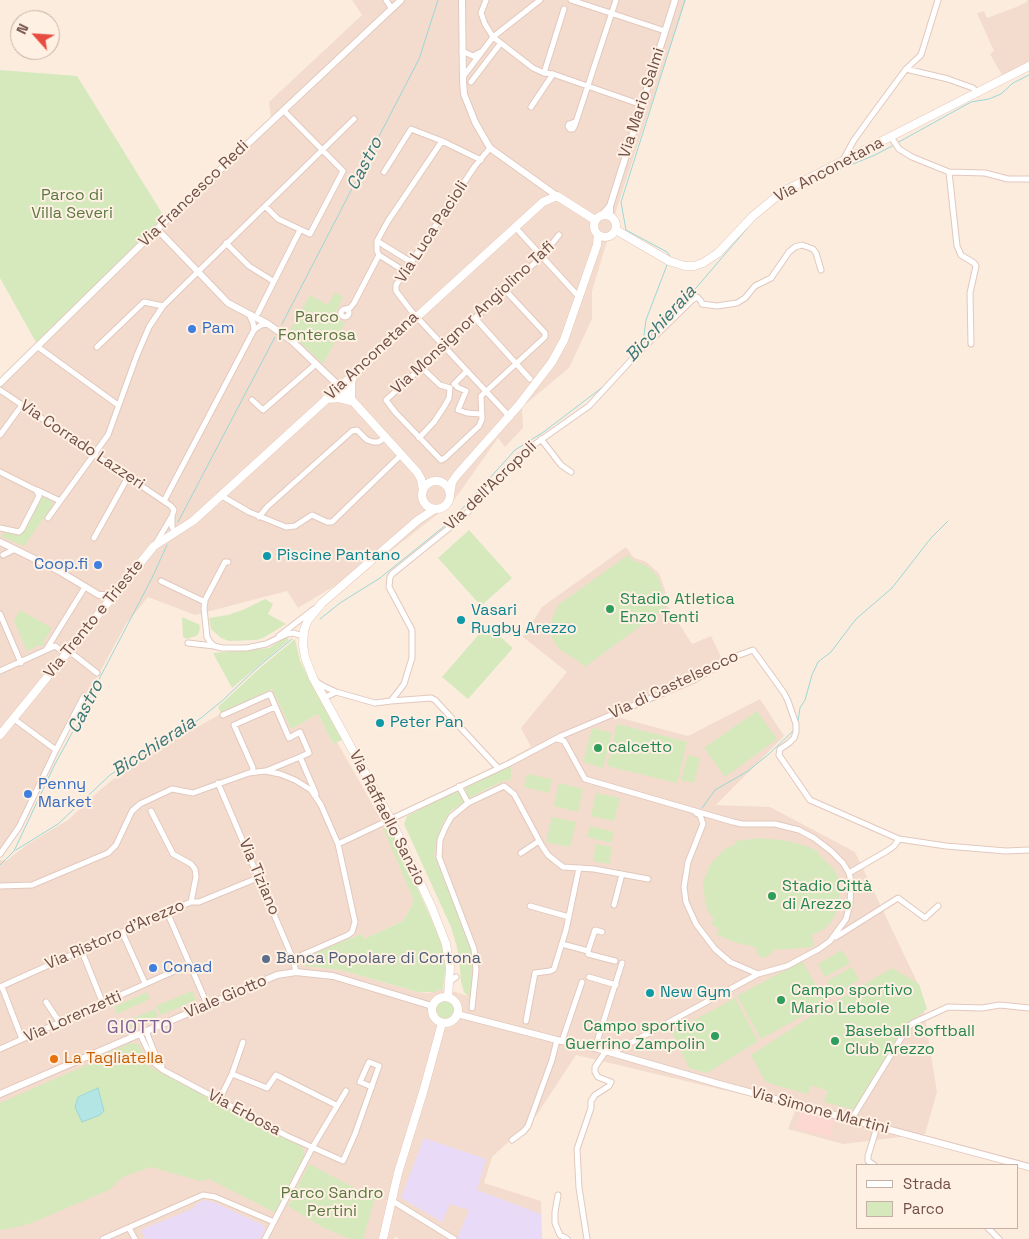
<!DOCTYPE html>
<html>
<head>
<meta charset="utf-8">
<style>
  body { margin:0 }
  #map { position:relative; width:1029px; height:1239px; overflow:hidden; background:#fcecde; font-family:"Space Grotesk",sans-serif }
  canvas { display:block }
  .legend { position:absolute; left:856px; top:1164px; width:162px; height:65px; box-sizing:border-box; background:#fff0e4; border:1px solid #c6b0a5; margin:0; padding:6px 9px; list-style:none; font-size:15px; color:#714f47 }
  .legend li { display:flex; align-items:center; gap:10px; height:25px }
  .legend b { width:25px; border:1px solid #c6b0a5 }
  .north { position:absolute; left:10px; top:10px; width:50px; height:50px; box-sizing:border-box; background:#fff0e4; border:1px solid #c6b0a5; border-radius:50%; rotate:296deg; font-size:14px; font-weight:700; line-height:20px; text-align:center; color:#714f47 }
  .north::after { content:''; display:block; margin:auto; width:18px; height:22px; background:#e84c41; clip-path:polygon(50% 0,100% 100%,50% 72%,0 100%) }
</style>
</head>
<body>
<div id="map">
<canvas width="1029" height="1239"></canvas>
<ul class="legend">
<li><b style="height:6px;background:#fff"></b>Strada</li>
<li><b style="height:14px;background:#d6e9bd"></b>Parco</li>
</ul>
<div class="north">N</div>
</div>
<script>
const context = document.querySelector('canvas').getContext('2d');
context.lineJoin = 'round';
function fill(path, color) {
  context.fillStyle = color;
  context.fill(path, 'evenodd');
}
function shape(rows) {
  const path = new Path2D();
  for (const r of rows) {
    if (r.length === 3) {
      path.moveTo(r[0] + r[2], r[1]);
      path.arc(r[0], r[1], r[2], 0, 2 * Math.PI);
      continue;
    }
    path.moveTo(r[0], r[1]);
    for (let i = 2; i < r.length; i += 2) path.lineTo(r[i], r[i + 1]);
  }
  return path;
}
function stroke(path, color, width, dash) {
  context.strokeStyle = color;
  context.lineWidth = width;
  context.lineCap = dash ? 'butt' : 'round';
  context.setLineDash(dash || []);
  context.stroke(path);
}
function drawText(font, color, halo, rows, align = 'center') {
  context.font = font + ' "Space Grotesk",sans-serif';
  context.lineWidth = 4;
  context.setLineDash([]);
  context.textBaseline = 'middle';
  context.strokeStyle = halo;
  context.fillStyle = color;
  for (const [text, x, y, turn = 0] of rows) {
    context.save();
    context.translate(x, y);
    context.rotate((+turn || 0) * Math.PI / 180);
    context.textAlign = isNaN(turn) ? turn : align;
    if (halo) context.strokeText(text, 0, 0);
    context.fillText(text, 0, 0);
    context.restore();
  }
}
fill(shape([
  [352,0,686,0,620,198,592,291,592,319,569,368,522,407,523,428,505,447,498,438,452,503,384,556,298,608,287,591,195,615,148,597,126,624,61,743,21,828,0,857,0,379,271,119,269,102,362,15],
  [1027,0,1029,0,1029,69,1003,77,990,54,994,51,977,13,984,11,987,18,1014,8,1027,2],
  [626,547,634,558,645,561,659,573,665,590,665,602,692,644,711,636,725,665,666,696,617,717,688,736,760,699,784,736,716,805,770,807,855,852,920,988,937,1092,925,1134,843,1144,788,1129,795,1111,757,1098,576,1055,536,1116,492,1157,484,1183,541,1201,542,1239,399,1239,395,1236,394,1239,0,1239,0,860,6,861,28,844,68,820,100,790,137,760,219,715,273,690,291,729,318,714,333,744,337,742,379,816,414,901,403,921,364,939,362,934,303,957,305,965,341,970,418,992,429,993,443,988,471,997,473,961,470,944,434,856,436,839,442,824,452,811,469,798,505,780,510,781,512,771,507,760,531,747,521,728,567,672,523,637,542,607]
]), '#f3dccd');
fill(shape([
  [801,1110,835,1118,830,1137,796,1128]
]), '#fdd7d1');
fill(shape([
  [424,1138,486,1159,477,1190,541,1214,541,1239,457,1239,469,1210,450,1204,442,1222,401,1198],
  [204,1200,213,1202,263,1225,265,1229,260,1239,145,1239,141,1230,194,1208,196,1204]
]), '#e9dbf8');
fill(shape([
  [0,70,77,76,165,218,37,344,0,278],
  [335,292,343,297,336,312,339,319,345,323,323,364,289,332,310,295,328,305],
  [43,496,51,500,53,505,24,546,2,537,3,532,15,534,20,533,24,530],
  [469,530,512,578,481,606,438,558],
  [628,555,633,561,641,563,651,569,658,577,663,592,662,600,666,607,585,667,580,662,559,649,552,638,552,619,558,605],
  [265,599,273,604,268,614,286,624,263,638,256,640,229,641,221,638,211,629,209,618,228,615,245,609],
  [20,610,52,628,43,642,45,645,43,646,39,645,27,651,14,621],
  [182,617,200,625,199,633,196,636,187,639,183,637],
  [487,625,513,648,468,699,442,677],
  [286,637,289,640,232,688,213,653,269,648],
  [295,639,300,661,342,740,333,744,318,714,291,729,272,689,221,713,218,707,260,668],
  [757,711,777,739,725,777,704,748],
  [617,724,687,742,677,783,607,766],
  [592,728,612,733,603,768,583,762],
  [688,755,700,758,694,783,681,780],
  [510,765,512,771,510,781,505,780,469,798,464,787],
  [527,774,552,779,549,793,524,787],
  [559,783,583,789,578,812,554,806],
  [458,790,464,802,451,811,442,824,437,839,434,855,470,944,473,961,471,998,468,996,464,992,461,982,460,968,457,947,451,927,404,824,407,816],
  [596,793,620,798,614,821,591,816],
  [552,817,576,822,570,847,546,842],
  [590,826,614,832,611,843,587,837],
  [388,827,391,829,441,941,446,967,443,988,435,992,418,992,341,970,305,966,303,957,362,934,364,939,403,921,414,901,383,828],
  [761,838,788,841,809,847,819,852,818,854,833,868,838,877,841,888,838,909,831,922,824,929,812,935,814,947,773,950,768,956,763,958,757,954,756,947,737,943,717,935,719,929,711,924,714,919,708,911,705,900,703,882,711,863,725,849,736,844,735,841],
  [596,844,612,847,609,864,593,861],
  [842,950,850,963,825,977,818,964],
  [802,961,826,1003,761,1039,737,996],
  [852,967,859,980,834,994,827,981],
  [892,968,919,984,927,1009,912,1021,855,1110,824,1102,828,1091,811,1085,808,1094,771,1084,765,1081,751,1055,816,1013],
  [192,991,196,1000,161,1015,156,1006],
  [147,992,150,999,117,1014,114,1007],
  [735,998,758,1041,707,1073,689,1068,672,1032],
  [445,1010,9],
  [155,1009,158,1016,125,1030,122,1023],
  [131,1043,138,1044,141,1048,150,1067,302,1147,305,1156,276,1213,209,1179,200,1181,151,1167,123,1177,109,1190,29,1224,3,1230,0,1229,0,1103,107,1056,105,1054],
  [98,1088,104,1111,82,1122,76,1107,78,1097],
  [309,1164,368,1195,372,1187,377,1190,363,1239,350,1239,322,1227,288,1206]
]), '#d6e9bd');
const water = shape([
  [98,1088,104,1111,100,1115,82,1122,75,1107,78,1097,98,1088]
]);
fill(water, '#b3e5e4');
stroke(water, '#9ad7d6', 1);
stroke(shape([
  [897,143,971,102,989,99,1001,94,1013,83,1029,75],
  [811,181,875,155,894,145],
  [780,198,787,194],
  [670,256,667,252,626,230,621,202,685,0],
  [282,324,419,59,438,0],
  [643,343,646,320,667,265],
  [635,352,665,319,677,308,696,288,756,218],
  [178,522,275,337],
  [320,619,340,603,380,578,452,520,515,450,545,431,604,386],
  [798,721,800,708,805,700,812,675,818,662,831,652,856,619,892,588,931,538,948,521],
  [702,808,715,790,748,771,769,754,794,730],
  [16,850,58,824,110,775,140,755,175,736,201,718,223,700,259,666,292,639],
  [0,865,14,851,55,764,72,733,78,726,96,685,152,578,167,545]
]), '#9ad7d6', 1);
const minor = shape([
  [386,0,392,9],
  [486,0,481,13,485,24,493,37,533,68,544,73,553,74,642,105],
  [571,0,665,31],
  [462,51,473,56,481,52],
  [906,69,948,79,973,88,977,93],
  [544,73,564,9],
  [463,77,493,37,540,0],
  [471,82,500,44],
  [531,107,553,74],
  [575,122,569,124,568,126,570,129,573,129,575,125,616,0],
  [891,137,899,149,912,157,949,172,985,173,1008,179,1029,179],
  [490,148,475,166,396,285,396,291,412,312,509,416],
  [843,160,854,140,872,115,906,69,921,55,938,0],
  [384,172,411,129,442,141,481,160],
  [949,172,957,246,961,255,974,263,976,266,970,293,971,344],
  [265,206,278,219,310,234,343,171,284,111],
  [515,227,579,297],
  [377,241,411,262],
  [226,243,249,266,273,281],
  [404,271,379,255,377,251,377,241,388,221,442,141],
  [505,290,545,333,545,337,481,396,482,419,479,426,445,458,441,460,395,412,386,400,471,322,475,318,501,294,505,290,537,261,542,256,559,235],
  [345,313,4],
  [346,309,350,308,354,303,379,255],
  [258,313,300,230],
  [249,314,253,323,254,330],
  [475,318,530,379],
  [38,347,118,405],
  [97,347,144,302,163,306],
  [455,383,457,387,466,391,458,410,467,413,481,414],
  [454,384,467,371],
  [0,390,171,506,174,510,172,516,156,543],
  [252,400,263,410,316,364],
  [0,435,22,405],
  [419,438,434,422,444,407,449,398,450,388,440,385,421,367],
  [541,439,561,465,571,472],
  [0,472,36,490,39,496,22,529,19,532,0,528],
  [37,490,60,501],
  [220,495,249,512,286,527,295,526,312,515,327,522,332,522,401,455],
  [164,501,254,330,261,325,268,324],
  [172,517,172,527,175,533],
  [259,517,267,507,352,431,357,430,367,440,373,442,378,442,385,438],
  [48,518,108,435,137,355,149,327,163,306,354,119],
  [94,538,128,477],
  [3,555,15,549],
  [228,562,225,562,205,600,204,608,207,637,210,642,214,646,222,648,246,648,266,644,287,634,293,633,303,636],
  [161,581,205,602],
  [0,614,21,663],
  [279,636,314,609],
  [188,643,214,646],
  [46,650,85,587],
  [69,651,97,673],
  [0,671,55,646,66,654],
  [317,682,323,686,336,692],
  [324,698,336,692,375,703,391,701,404,684,412,658,412,630,389,587,390,577,392,574,464,516,512,464,528,449,589,406,636,355,692,300,697,297,701,301,702,304,717,306,737,303,745,298,755,286,771,278,789,252,795,247,802,245,813,249,816,253,821,270],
  [391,701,431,698,435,700,498,768],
  [223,715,270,694,289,738,300,732,309,753,300,757,316,794],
  [14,719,56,750],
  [557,739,564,741,585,779,733,822,742,824,775,824,799,830,814,838,831,851,843,863,849,873,851,881,850,904,846,919,830,941,819,949,787,966,758,974,612,1053],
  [266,771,300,757],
  [252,772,253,768,234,725,275,707],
  [218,783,293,959,296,972],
  [459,786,468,803,451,817,445,828,440,840,439,857,474,949,476,970,472,1008],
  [468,803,504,786,514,794,542,846,548,855,563,867,594,869,648,879],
  [151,811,173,854,191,864,195,869,196,877,191,902],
  [696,813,700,815,703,824,688,862,684,887,686,902,696,924,715,949,730,962,758,974],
  [338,844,510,763,561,736,694,680,734,657,753,650,784,693,788,701,796,724,796,732,794,738,789,743,780,749,779,755,810,800,899,839],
  [521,853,539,841],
  [0,854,19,827,56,750,84,696],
  [849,873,887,851,894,846,899,839,946,846,1006,851,1029,850],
  [0,886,32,885,108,853,116,845,132,811,140,804,172,789,193,793,249,773,265,771,280,774,295,780,311,790,321,805,338,844,355,922,352,932,348,935,293,959],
  [614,905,622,874],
  [530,906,569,917],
  [167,912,207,1004],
  [122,932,145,983],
  [836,937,898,898,925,918,938,906],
  [562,944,588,951,595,930,602,932],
  [81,949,103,1004],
  [588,951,588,954,615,961],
  [589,977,616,985],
  [449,982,456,977],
  [0,987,167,912,191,902,199,902,260,877],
  [2,987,22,1039],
  [46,1002,60,1023],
  [526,1021,535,973,550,971,554,969,566,930,579,868],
  [146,1031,158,1062,162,1066],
  [140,1034,154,1063,163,1070,287,1136,343,1161,355,1134,379,1066,369,1062,360,1082,372,1087],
  [562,1041,582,982],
  [595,1048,622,963],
  [0,1049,190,964],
  [232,1074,267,1088,276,1075,336,1105],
  [219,1100,232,1074,243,1042],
  [851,1120,908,1027,913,1023,948,1007,982,1008,1000,1005,1029,1008],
  [512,1140,524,1131,528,1126,552,1060,557,1040],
  [874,1165,868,1161,868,1156,877,1127],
  [558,1195,555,1212,555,1223,560,1235,567,1239],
  [391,1200,454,1239],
  [129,1228,135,1239],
  [988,1228,999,1239],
  [103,1239,203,1195,215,1197,274,1222],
  [265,1239,312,1148,346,1091],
  [587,1239,579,1188,577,1149,591,1108,591,1101,595,1095,609,1086,611,1082,598,1077,595,1072,595,1067,606,1051]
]);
const tertiary = shape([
  [462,0,463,82,464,94,475,122,490,148,557,196],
  [602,215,610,206],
  [610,216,610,206,675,0],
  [157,229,228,303,268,324,292,341,339,386],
  [0,383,157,229,401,0],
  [0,542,59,571,99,595,114,595],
  [457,1014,557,1040,595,1048,719,1084,1029,1167],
  [0,1094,277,975,296,972,333,976,432,1006]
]);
const secondary = shape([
  [605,226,11],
  [616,230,669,261,685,266,694,266,703,263,718,253,753,216,782,192,1029,66],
  [339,386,417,472,421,479,423,490],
  [326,399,339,398,351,401],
  [351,401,351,382,354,373],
  [436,495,14],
  [450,494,452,482,457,475,519,405,552,362,564,340,579,297,597,245,598,235],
  [435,509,418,520,322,603,308,620,304,630,303,645,305,657,313,678,391,820,432,908,446,944,450,967,448,997],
  [0,735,154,546,193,521,543,202,557,196,595,220],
  [445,1010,13],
  [383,1239,398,1173,424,1089,442,1023]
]);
stroke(minor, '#e2c8be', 7);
stroke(tertiary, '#e2c8be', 8);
stroke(secondary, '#e7c8ba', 9);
stroke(minor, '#fff', 5);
stroke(tertiary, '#fff', 6);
stroke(secondary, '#fff', 8);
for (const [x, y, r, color] of [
  [192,329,5,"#3f7fe0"],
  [267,556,5,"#0f9aa8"],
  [98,565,5,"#3f7fe0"],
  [610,609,5,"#2e9e5b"],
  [461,620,5,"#0f9aa8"],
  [380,723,5,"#0f9aa8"],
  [598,748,5,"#2e9e5b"],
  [28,794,5,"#3f7fe0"],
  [772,896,5,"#2e9e5b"],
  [266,959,5,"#5c6f8a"],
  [153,968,5,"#3f7fe0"],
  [650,993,5,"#0f9aa8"],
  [781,1000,5,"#2e9e5b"],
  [715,1036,5,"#2e9e5b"],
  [835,1041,5,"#2e9e5b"],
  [54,1059,5,"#e8710a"]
]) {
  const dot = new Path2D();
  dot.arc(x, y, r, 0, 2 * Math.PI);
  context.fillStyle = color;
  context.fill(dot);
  stroke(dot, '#fff0e4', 2);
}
drawText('16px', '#714f47', '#fff0e4', [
  ["Via Mario Salmi",642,103,-72],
  ["Via Anconetana",829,170,-28],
  ["Via Francesco Redi",194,194,-44],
  ["Via Luca Pacioli",432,232,-57],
  ["Via Monsignor Angiolino Tafi",473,318,-43],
  ["Via Anconetana",372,356,-43],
  ["Via Corrado Lazzeri",82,445,34],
  ["Via dell'Acropoli",491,486,-44],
  ["Via Trento e Trieste",94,619,-51],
  ["Via di Castelsecco",674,685,-25],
  ["Via Raffaello Sanzio",387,818,63],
  ["Via Tiziano",259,877,67],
  ["Via Ristoro d'Arezzo",115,935,-24],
  ["Viale Giotto",226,997,-23],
  ["Via Lorenzetti",73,1017,-24],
  ["Via Simone Martini",820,1111,15],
  ["Via Erbosa",244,1113,28]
]);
drawText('16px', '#59783f', '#fff0e4', [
  ["Parco di",72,196],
  ["Villa Severi",72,214],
  ["Parco",317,318],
  ["Fonterosa",317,336],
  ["Parco Sandro",332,1194],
  ["Pertini",332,1212]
]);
drawText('16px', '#366cbe', '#fff0e4', [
  ["Pam",202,329],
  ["Coop.fi",88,565,"right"],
  ["Penny",38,785],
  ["Market",38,803],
  ["Conad",163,968]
], 'left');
drawText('16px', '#0d838f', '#fff0e4', [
  ["Piscine Pantano",277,556],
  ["Vasari",471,611],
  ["Rugby Arezzo",471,629],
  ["Peter Pan",390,723],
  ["New Gym",660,993]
], 'left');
drawText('16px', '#27864d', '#fff0e4', [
  ["Stadio Atletica",620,600],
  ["Enzo Tenti",620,618],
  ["calcetto",608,748],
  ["Stadio Città",782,887],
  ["di Arezzo",782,905],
  ["Campo sportivo",791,991],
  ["Mario Lebole",791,1009],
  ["Campo sportivo",705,1027,"right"],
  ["Guerrino Zampolin",705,1045,"right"],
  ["Baseball Softball",845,1032],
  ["Club Arezzo",845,1050]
], 'left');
drawText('16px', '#4e5e75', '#fff0e4', [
  ["Banca Popolare di Cortona",276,959]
], 'left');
drawText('16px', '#c56008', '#fff0e4', [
  ["La Tagliatella",64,1059]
], 'left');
drawText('italic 18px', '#3b7878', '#fff0e4', [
  ["Castro",365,164,-63],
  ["Bicchieraia",661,324,-48],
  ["Castro",86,707,-63],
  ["Bicchieraia",154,747,-33]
]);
context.letterSpacing = '1px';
drawText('18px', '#7c6295', '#fff0e4', [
  ["GIOTTO",140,1028]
]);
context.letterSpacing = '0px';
</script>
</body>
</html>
